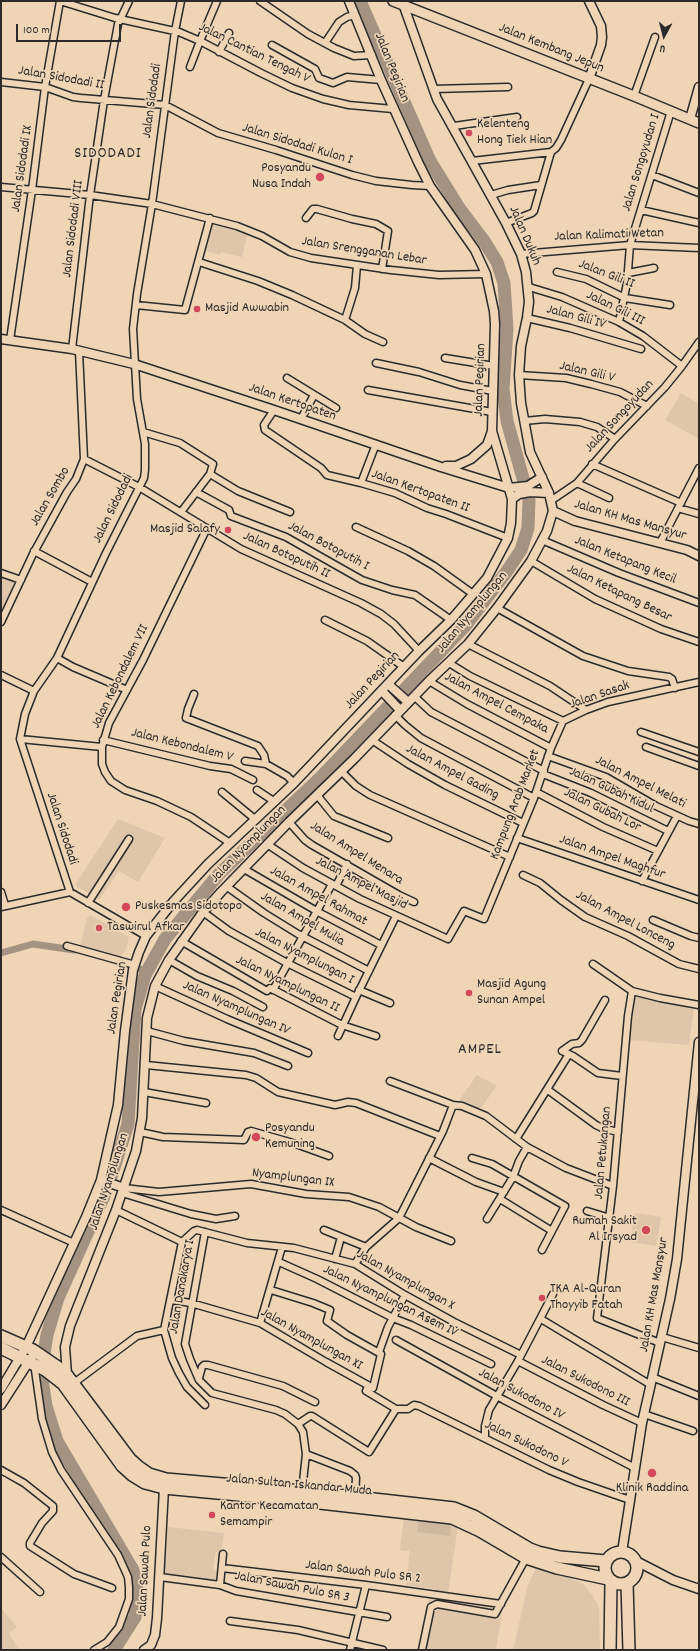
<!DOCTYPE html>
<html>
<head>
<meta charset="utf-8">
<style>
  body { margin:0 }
  #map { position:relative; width:700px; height:1651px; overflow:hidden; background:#efd4b6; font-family:Dekko,sans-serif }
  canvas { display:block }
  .frame { position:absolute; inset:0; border:2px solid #2b2b2b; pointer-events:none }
  .north { position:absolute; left:644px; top:16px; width:40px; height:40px; -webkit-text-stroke:3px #efd4b6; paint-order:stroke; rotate:187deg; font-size:11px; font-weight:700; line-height:16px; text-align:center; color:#2b2b2b }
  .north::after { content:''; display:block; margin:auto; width:14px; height:18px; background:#2b2b2b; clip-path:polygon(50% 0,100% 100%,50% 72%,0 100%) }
  .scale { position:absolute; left:16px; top:24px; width:105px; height:18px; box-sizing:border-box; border:2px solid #2b2b2b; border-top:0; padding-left:5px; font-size:12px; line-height:14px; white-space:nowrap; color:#2b2b2b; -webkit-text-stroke:3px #efd4b6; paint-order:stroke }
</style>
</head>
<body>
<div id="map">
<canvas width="700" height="1651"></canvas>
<div class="frame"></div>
<div class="north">U</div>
<div class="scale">100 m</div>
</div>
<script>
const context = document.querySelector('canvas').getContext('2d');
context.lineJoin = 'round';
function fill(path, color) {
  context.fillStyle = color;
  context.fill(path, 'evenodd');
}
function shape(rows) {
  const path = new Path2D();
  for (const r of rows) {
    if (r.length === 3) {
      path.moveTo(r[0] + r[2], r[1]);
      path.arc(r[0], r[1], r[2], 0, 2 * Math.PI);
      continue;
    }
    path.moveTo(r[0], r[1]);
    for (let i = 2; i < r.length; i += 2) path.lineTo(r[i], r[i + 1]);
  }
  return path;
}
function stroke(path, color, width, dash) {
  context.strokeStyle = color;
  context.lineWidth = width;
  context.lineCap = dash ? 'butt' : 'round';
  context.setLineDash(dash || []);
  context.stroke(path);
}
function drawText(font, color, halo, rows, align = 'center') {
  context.font = font + ' Dekko,sans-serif';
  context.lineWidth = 3.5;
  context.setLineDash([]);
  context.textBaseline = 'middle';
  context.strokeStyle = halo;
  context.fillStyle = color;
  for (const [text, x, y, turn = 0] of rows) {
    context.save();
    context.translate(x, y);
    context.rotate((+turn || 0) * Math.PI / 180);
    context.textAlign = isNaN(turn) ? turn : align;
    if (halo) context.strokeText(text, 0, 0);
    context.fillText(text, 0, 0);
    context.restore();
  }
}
fill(shape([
  [211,221,248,232,242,257,221,252,220,255,204,250],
  [681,393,699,404,699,439,665,420],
  [1,576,17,583,1,615],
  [118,819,165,838,138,882,119,871,99,900,75,885],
  [90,915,129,937,126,949,121,957,80,947,87,918],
  [633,996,694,1006,689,1045,628,1040],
  [477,1075,497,1086,482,1106,478,1109,458,1102],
  [635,1213,661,1217,656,1246,630,1242],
  [404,1518,458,1525,448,1593,436,1591,435,1589,406,1585,410,1551,400,1550],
  [168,1527,224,1533,221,1553,216,1552,213,1570,220,1571,218,1582,164,1575],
  [538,1564,583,1584,592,1595,599,1607,600,1650,513,1650,528,1585],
  [429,1596,503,1606,496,1650,421,1650],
  [1,1608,17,1627,9,1633,19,1650,1,1650]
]), '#dfc6aa');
fill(shape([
  [418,1521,451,1525,450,1536,417,1532]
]), '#cfb8a0');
stroke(shape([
  [1,953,33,944,74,950],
  [130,966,147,971]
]), '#a49381', 7);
stroke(shape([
  [110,1180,128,1124,135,1009,145,975,165,939,219,874,322,776,465,626,507,571,521,550,528,528,529,500,507,421,503,389,507,329,504,283,497,262,484,241,459,208,430,161,360,1],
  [104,1196,58,1298,47,1335,41,1373,46,1406,57,1441,133,1570,138,1595,135,1617,114,1650]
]), '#a49381', 13);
const street = shape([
  [60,1,115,18,179,32,200,41,261,73,292,88,323,99,349,105,393,109],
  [260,1,308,34,334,48,354,56,372,55],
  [325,43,339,22,347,17,355,15],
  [272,45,315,69,319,78,333,83,347,77,381,80],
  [219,52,229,33],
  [190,67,200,41,217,1],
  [1,82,45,87,73,97,81,98,165,105,218,133,276,150,352,175,376,181,412,185,430,186],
  [433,89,508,87],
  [634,96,655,37],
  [454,126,517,117],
  [472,161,551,152,556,148,561,140,589,79],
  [652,175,699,193],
  [1,187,90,195,152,204,237,226,262,236,290,252,311,258,391,270,439,275,486,274],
  [491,195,508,190,541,185],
  [641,210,699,223],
  [306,218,313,209,317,209,352,219,376,224,388,231,382,269],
  [506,223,532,213,534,211,551,152],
  [521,254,630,245,699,248],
  [199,262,258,281,292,295,345,320,365,334,383,342],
  [557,272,586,279,625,298,670,305],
  [628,273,654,268],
  [529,287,562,297,619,322,643,336,682,366],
  [136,305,185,310,210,218],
  [527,318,570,328,641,349],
  [345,320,355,288,357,265],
  [619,322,627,283,630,245,671,111],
  [10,340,32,190,45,87,60,1],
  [72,349,90,195,104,100,118,24,129,1],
  [445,358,494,366],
  [376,363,419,372,460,385,493,391],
  [519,375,566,378,591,384,620,392,647,406],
  [287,378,336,408],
  [368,390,492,412],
  [274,410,264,425,265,430,321,468,327,475,361,483],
  [301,419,314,395],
  [524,421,545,419,580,422,597,427,615,439],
  [143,432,180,443,213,464,210,474,181,512],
  [376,444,361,483,395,493,427,508,446,514,508,538],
  [84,459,139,487,241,549,361,603,381,614,394,624,419,651],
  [592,464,681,503],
  [210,474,238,491,290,512],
  [577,483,609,498],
  [196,492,229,510,231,516,286,537,362,580,392,590,415,595,451,620],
  [552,500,577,483,613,441,665,387,682,366,699,342],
  [678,508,699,514],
  [356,527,408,551,434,566,473,594],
  [207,528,143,660,109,723,102,747,102,764,105,772,111,781,125,790,157,801,191,817,230,843],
  [542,540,619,573,699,603],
  [660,543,699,468],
  [34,551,92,582],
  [531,561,595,599,661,629,699,642],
  [1,573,21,580],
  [497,608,583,656,628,671,669,677,672,679,675,688],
  [325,620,367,641,404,667],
  [1,622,33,554,67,492,76,479,84,459,79,351],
  [468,644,550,686,586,710],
  [57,658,73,667,127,690],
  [449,663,470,676,563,721,586,710,608,702,699,682],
  [1,675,34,691],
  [429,681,467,704,551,748],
  [194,694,188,709,186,718,258,746,264,755,266,764],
  [414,696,431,712,544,771],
  [395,715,405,725,421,738,534,798],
  [641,732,699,752],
  [20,739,102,747],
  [103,740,210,766,231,769,253,780],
  [372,740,408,764,445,785,523,823],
  [646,747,699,766],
  [548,756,606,777,656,806,689,821,699,824],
  [245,761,266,764,287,776,294,783],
  [341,771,356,786,370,795,510,857],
  [543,774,591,793,668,831],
  [257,790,275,802],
  [222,792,256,820],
  [536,792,603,827,658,851],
  [317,795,334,816,388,838],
  [289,822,305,840,312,845,399,895,414,902],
  [517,838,699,900],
  [267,844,303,868,360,899,448,939,464,911,484,919,534,798,551,748,563,721],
  [244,869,320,913,381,945],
  [523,875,540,883,561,900,585,917,628,936,679,964,699,969],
  [642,881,677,816],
  [226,886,264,913,298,934,369,971],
  [336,886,347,864],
  [1,892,5,905],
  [88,903,129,839],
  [1,907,70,892],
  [203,912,229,931,287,963,356,997],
  [653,920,691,936,699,938],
  [146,936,70,892,20,739,25,714,34,691,57,658,106,553,144,478,145,470,145,444,137,399,133,329,137,294,152,204,175,31,181,1],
  [181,941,267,991,270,988,342,1025,376,1036],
  [67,946,135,965],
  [169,960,197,976,233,991,263,1007],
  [593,964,632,991,660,998,699,1005],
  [155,986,227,1019,308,1053],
  [273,990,332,884],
  [359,990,390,1003],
  [632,991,628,1016,613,1186,597,1318,660,1343],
  [605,1000,582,1040,579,1043,572,1044,562,1051,573,1056,598,1073,622,1076],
  [147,1031,184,1041,254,1053,288,1066],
  [338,1036,356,997,396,916],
  [146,1065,246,1075,256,1078,278,1092,335,1105,348,1102,356,1103,440,1136],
  [390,1081,453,1105],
  [548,1090,596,1125,602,1128,618,1132],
  [144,1092,206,1103],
  [140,1132,163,1137,244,1140,248,1132,251,1131,293,1143,329,1156],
  [516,1139,569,1054],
  [429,1158,476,1182,504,1192],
  [472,1158,492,1164,565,1206,542,1250],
  [124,1188,159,1192,251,1184,306,1194,349,1197,379,1207,416,1227,451,1241],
  [122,1193,191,1214,216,1219,235,1216],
  [500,1199,552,1231],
  [1,1210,74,1243],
  [116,1210,182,1242,164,1330,172,1358,179,1373,187,1387,205,1405],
  [587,1211,610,1218],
  [487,1219,513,1177,519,1161,527,1147],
  [324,1230,366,1247],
  [205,1232,185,1344,190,1359,199,1380,212,1393,276,1410,285,1414,298,1424,303,1432,306,1454,302,1491],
  [182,1242,194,1231,197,1230,247,1243,294,1248,355,1264,405,1295,454,1322,521,1355],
  [335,1259,341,1237],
  [279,1262,317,1279,393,1318,411,1325,491,1364],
  [355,1264,366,1247,399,1218,443,1131,453,1105,462,1106,486,1116,527,1147,566,1168,613,1186],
  [171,1300,191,1303,260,1323,326,1362,373,1388,381,1354,347,1335,327,1321,330,1310,313,1303,271,1290],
  [541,1319,651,1385],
  [260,1323,282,1247],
  [662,1337,699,1348],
  [396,1340,504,1400,635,1468],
  [379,1352,388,1327,405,1295],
  [518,1361,603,1405,642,1423],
  [34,1363,42,1419,52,1452,61,1470,118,1555,128,1577,129,1587,129,1599,119,1627,107,1642,94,1650],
  [652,1377,699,1396],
  [199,1378,202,1367,204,1365,208,1365,283,1386,315,1402],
  [74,1383,137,1336,164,1330],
  [368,1386,366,1391,396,1409,408,1409,414,1405,419,1406,549,1470,578,1482,630,1500],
  [644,1414,693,1431],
  [298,1424,310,1416,312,1416,369,1452,396,1409],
  [485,1438,485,1426,489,1410,518,1361,553,1294],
  [306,1454,350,1471,355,1475,356,1478,355,1497],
  [1,1470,24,1483,53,1506,53,1511,42,1523,30,1543,30,1546,74,1574,112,1588],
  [1,1557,40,1592],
  [222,1568,366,1585,501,1604],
  [160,1577,220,1585,223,1554],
  [220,1585,236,1591,387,1617],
  [230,1621,298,1630,383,1650],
  [350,1650,366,1585],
  [422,1650,431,1607,437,1604,495,1614,526,1558]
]);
const secondary = shape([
  [589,1,601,26,602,37,601,45,589,79],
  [690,119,699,87],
  [1,339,72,349,134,364,274,410,441,467,509,488,528,486,542,477],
  [446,466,456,466,471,459,487,445,492,431],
  [512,499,519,494,530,492,549,493],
  [553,511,575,521,687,550,699,556],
  [388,684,408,702],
  [382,691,400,710],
  [101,1180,124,1188],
  [67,1375,65,1347,70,1326,116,1210,136,1151,142,1118,147,1018,155,986,169,960,203,912,221,892,289,822,354,759,429,681,468,644,497,608,531,561,547,531,553,511,549,493,530,452,521,403,519,375,521,346,527,318,529,302,526,272,521,254,506,223,437,99,402,1],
  [1,1389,26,1347,86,1217,101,1180,118,1105,125,1031,133,970,139,952,146,936,173,902,208,864,294,783,419,651,451,620,487,578,508,538,511,523,512,499,492,431,495,324,494,311,486,274,475,250,430,186,418,162,381,80,349,1],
  [1,1405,35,1352],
  [622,1552,642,1423,670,1299,677,1259,699,1042],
  [636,1561,673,1580,699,1589],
  [144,1650,151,1645,155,1635,157,1618,164,1488]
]);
const primary = shape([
  [393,1,634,96,699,123]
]);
const highway = shape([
  [1,1336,33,1350,58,1367,67,1375,130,1459,139,1467,149,1474,166,1479,302,1491,454,1508,474,1516,530,1549,538,1552,560,1557,606,1561],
  [1,1348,45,1370,63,1384,122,1466,132,1475,145,1483,164,1488,302,1501,452,1518,480,1531,526,1558,557,1568,608,1579],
  [621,1568,16],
  [627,1584,629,1650],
  [610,1650,611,1582]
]);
stroke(street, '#2b2b2b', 9);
stroke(secondary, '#2b2b2b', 11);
stroke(primary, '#2b2b2b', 12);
stroke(highway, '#2b2b2b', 14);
stroke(street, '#efd4b6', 6);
stroke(secondary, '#efd4b6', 8);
stroke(primary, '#efd4b6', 9);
stroke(highway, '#efd4b6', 11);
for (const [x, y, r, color] of [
  [469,133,4,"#d1495b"],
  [320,177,5,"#d1495b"],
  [197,309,4,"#d1495b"],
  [228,530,4,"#d1495b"],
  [126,907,5,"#d1495b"],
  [99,928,4,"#d1495b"],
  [469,993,4,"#d1495b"],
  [256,1137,5,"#d1495b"],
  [646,1230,5,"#d1495b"],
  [542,1298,4,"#d1495b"],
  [652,1473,5,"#d1495b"],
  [212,1515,4,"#d1495b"]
]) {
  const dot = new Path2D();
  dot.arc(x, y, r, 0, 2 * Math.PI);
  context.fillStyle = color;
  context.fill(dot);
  stroke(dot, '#efd4b6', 1.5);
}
drawText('14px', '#2b2b2b', '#efd4b6', [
  ["Jalan Kembang Jepun",551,49,22],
  ["Jalan Cantian Tengah V",254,54,26],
  ["Jalan Pegirian",391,68,68],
  ["Jalan Sidodadi II",61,79,10],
  ["Jalan Sidodadi",153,101,-82],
  ["Jalan Sidodadi Kulon I",297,145,17],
  ["Jalan Songoyudan I",642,163,-73],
  ["Jalan Sidodadi IX",23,169,-82],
  ["Jalan Sidodadi VIII",74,229,-83],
  ["Jalan Dukuh",524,236,67],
  ["Jalan Kalimati Wetan",609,236,-2],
  ["Jalan Srengganan Lebar",364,252,9],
  ["Jalan Gili II",606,275,21],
  ["Jalan Gili III",615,309,26],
  ["Jalan Gili IV",576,318,15],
  ["Jalan Gili V",587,373,13],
  ["Jalan Pegirian",481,380,-88],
  ["Jalan Kertopaten",292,403,19],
  ["Jalan Songoyudan",620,417,-47],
  ["Jalan Kertopaten II",420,492,20],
  ["Jalan Sombo",51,497,-60],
  ["Jalan Sidodadi",114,509,-64],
  ["Jalan KH Mas Mansyur",630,521,16],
  ["Jalan Botoputih I",328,547,28],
  ["Jalan Botoputih II",286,556,25],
  ["Jalan Ketapang Kecil",625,561,22],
  ["Jalan Ketapang Besar",619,594,26],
  ["Jalan Nyamplungan",473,613,-50],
  ["Jalan Kebondalem VII",121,677,-64],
  ["Jalan Pegirian",373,681,-47],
  ["Jalan Sasak",600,696,-19],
  ["Jalan Ampel Cempaka",496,704,28],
  ["Jalan Kebondalem V",182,746,14],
  ["Jalan Ampel Gading",452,773,28],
  ["Jalan Ampel Melati",640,783,27],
  ["Jalan Gubah Kidul",611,791,25],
  ["Kampung Arab Market",516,805,-69],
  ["Jalan Gubah Lor",602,811,26],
  ["Jalan Sidodadi",61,829,72],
  ["Jalan Nyamplungan",249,845,-46],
  ["Jalan Ampel Menara",356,854,32],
  ["Jalan Ampel Maghfur",612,858,19],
  ["Jalan Ampel Masjid",361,884,27],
  ["Jalan Ampel Rahmat",318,897,29],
  ["Jalan Ampel Mulia",302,920,30],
  ["Jalan Ampel Lonceng",625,921,28],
  ["Jalan Nyamplungan I",304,957,27],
  ["Jalan Nyamplungan II",287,985,26],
  ["Jalan Pegirian",118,998,-81],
  ["Jalan Nyamplungan IV",236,1009,24],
  ["Jalan Petukangan",604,1153,-85],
  ["Nyamplungan IX",293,1179,7],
  ["Jalan Nyamplungan",110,1182,-72],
  ["Jalan Nyamplungan X",405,1281,29],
  ["Jalan Danakarya I",183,1287,-80],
  ["Jalan KH Mas Mansyur",655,1295,-80],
  ["Jalan Nyamplungan Asem IV",390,1302,26],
  ["Jalan Nyamplungan XI",311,1340,29],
  ["Jalan Sukodono III",585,1382,27],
  ["Jalan Sukodono IV",521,1395,28],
  ["Jalan Sukodono V",526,1445,26],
  ["Jalan Sultan Iskandar Muda",299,1486,5],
  ["Jalan Sawah Pulo",146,1571,-87],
  ["Jalan Sawah Pulo SR 2",363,1573,7],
  ["Jalan Sawah Pulo SR 3",292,1588,11]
]);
drawText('14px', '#2b2b2b', '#efd4b6', [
  ["Kelenteng",477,125],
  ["Hong Tiek Hian",477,141],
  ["Posyandu",311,169,"right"],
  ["Nusa Indah",311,185,"right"],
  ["Masjid Awwabin",205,309],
  ["Masjid Salafy",220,530,"right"],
  ["Puskesmas Sidotopo",135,907],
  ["Taswirul Afkar",107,928],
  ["Masjid Agung",477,985],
  ["Sunan Ampel",477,1001],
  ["Posyandu",265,1129],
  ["Kemuning",265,1145],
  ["Rumah Sakit",637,1222,"right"],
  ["Al Irsyad",637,1238,"right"],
  ["TKA Al-Quran",550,1290],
  ["Thoyyib Fatah",550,1306],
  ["Klinik Raddina",652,1489,"center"],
  ["Kantor Kecamatan",220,1507],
  ["Semampir",220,1523]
], 'left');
context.letterSpacing = '1px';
drawText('16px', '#2b2b2b', '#efd4b6', [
  ["SIDODADI",108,155],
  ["AMPEL",480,1051]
]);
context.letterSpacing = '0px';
</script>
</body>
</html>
